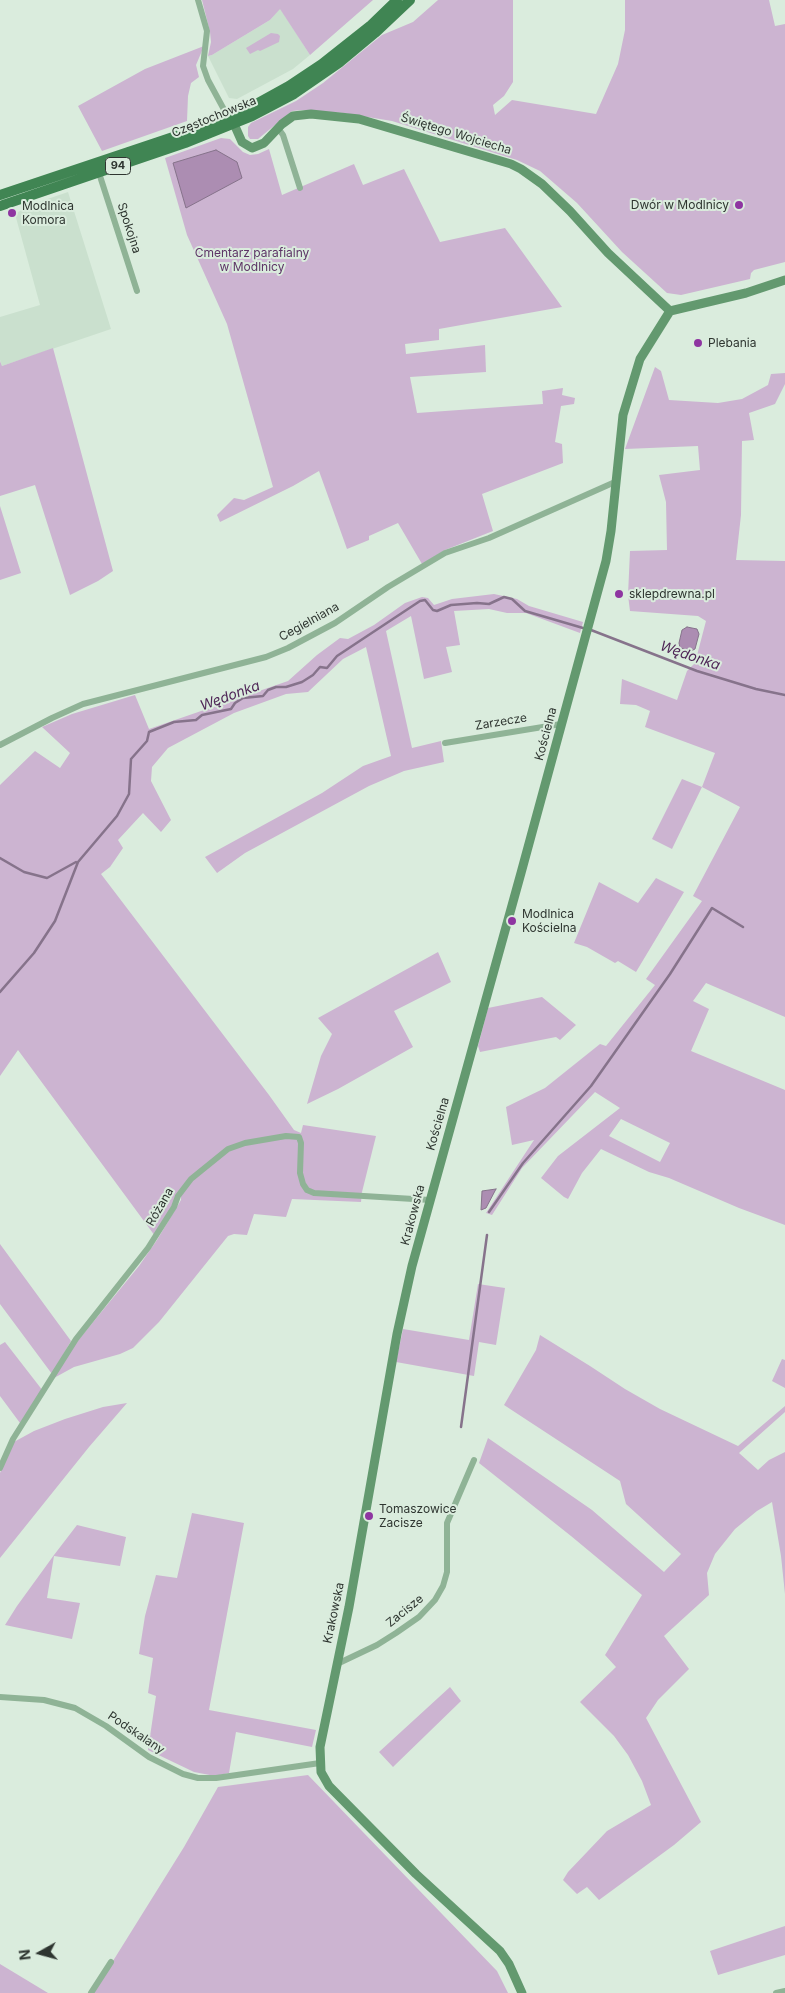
<!DOCTYPE html>
<html>
<head>
<meta charset="utf-8">
<style>
  body { margin:0 }
  #map { position:relative; width:785px; height:1993px; overflow:hidden; background:#daecdd; font-family:Inter,sans-serif }
  canvas { display:block }
  .north { position:absolute; left:15px; top:1928px; width:50px; height:50px; -webkit-text-stroke:4px #daecdd; paint-order:stroke; rotate:263deg; font-size:14px; font-weight:700; line-height:20px; text-align:center; color:#2e3530 }
  .north::after { content:''; display:block; margin:auto; width:18px; height:22px; background:#2e3530; clip-path:polygon(50% 0,100% 100%,50% 72%,0 100%) }
</style>
</head>
<body>
<div id="map">
<canvas width="785" height="1993"></canvas>
<div class="north">N</div>
</div>
<script>
const context = document.querySelector('canvas').getContext('2d');
context.lineJoin = 'round';
function fill(path, color) {
  context.fillStyle = color;
  context.fill(path, 'evenodd');
}
function shape(rows) {
  const path = new Path2D();
  for (const r of rows) {
    path.moveTo(r[0], r[1]);
    for (let i = 2; i < r.length; i += 2) path.lineTo(r[i], r[i + 1]);
  }
  return path;
}
function stroke(path, color, width, dash) {
  context.strokeStyle = color;
  context.lineWidth = width;
  context.lineCap = dash ? 'butt' : 'round';
  context.setLineDash(dash || []);
  context.stroke(path);
}
function drawText(font, color, halo, rows, align = 'center') {
  context.font = font + ' Inter,sans-serif';
  context.lineWidth = 4;
  context.setLineDash([]);
  context.textBaseline = 'middle';
  context.strokeStyle = halo;
  context.fillStyle = color;
  for (const [text, x, y, turn = 0] of rows) {
    context.save();
    context.translate(x, y);
    context.rotate((+turn || 0) * Math.PI / 180);
    context.textAlign = isNaN(turn) ? turn : align;
    if (halo) context.strokeText(text, 0, 0);
    context.fillText(text, 0, 0);
    context.restore();
  }
}
fill(shape([
  [280,8,310,55,293,69,237,99,229,98,208,56,212,55,270,20],
  [68,192,111,329,2,366,0,360,0,317,40,305,15,214,30,205]
]), '#cae0ce');
fill(shape([
  [202,0,373,0,310,55,280,9,270,20,212,55,208,56,211,42,210,32],
  [438,0,513,0,513,82,504,96,493,105,495,115,512,100,596,114,618,64,625,30,625,0,769,0,775,26,785,24,785,262,754,270,751,273,750,279,681,295,667,293,622,252,577,203,540,171,517,160,392,121,343,113,302,110,292,111,258,139,250,139,248,136,248,127,251,123,296,101,323,83,382,35,413,22],
  [271,33,278,34,280,36,279,42,260,51,258,50,250,54,246,48],
  [204,46,196,65,199,77,191,83,188,96,187,121,102,151,78,106,145,69],
  [221,138,230,139,243,152,250,155,258,154,269,149,282,195,354,164,363,185,404,169,440,242,505,228,562,307,439,329,439,340,405,344,406,354,485,345,486,372,410,377,417,413,543,404,542,391,563,388,562,395,575,398,574,404,561,406,555,442,562,444,563,463,482,494,493,531,445,550,422,564,398,523,369,536,369,540,347,549,319,471,293,486,220,522,217,515,234,498,244,500,273,487,227,324,187,235,165,158],
  [53,348,113,571,98,581,70,595,35,485,0,496,0,361,2,366],
  [655,367,661,371,669,400,718,403,742,399,768,385,771,374,785,373,785,384,775,404,749,413,754,440,742,441,741,515,736,560,785,561,785,1017,706,983,693,1001,709,1009,691,1051,785,1090,785,1225,739,1208,669,1178,649,1172,601,1149,582,1173,568,1199,564,1197,541,1178,558,1156,620,1108,595,1092,522,1168,492,1215,486,1213,534,1140,512,1145,506,1107,545,1088,600,1044,606,1046,655,985,646,979,702,901,693,896,740,807,702,787,672,849,652,839,682,779,702,787,715,753,645,727,650,711,636,705,620,704,622,679,677,700,687,671,695,663,706,621,698,616,630,611,628,595,630,551,667,550,666,502,659,475,700,470,698,446,625,449],
  [621,1119,670,1143,660,1162,609,1136],
  [0,506,21,573,0,580],
  [494,594,517,599,529,606,583,622,580,633,526,613,507,613,489,609,454,611,460,645,446,647,452,672,424,679,411,616,386,631,412,748,441,741,444,762,404,771,369,786,245,853,217,873,205,857,322,793,363,766,391,756,366,647,343,659,308,692,286,694,234,713,168,748,152,767,151,781,171,820,161,832,143,813,118,840,123,848,110,867,101,874,269,1095,294,1130,301,1133,303,1125,376,1136,362,1192,361,1202,292,1199,286,1217,254,1214,247,1235,234,1234,228,1236,159,1322,133,1348,120,1354,74,1367,54,1378,76,1343,139,1266,157,1240,181,1200,181,1189,155,1236,18,1050,0,1076,0,785,35,751,60,768,70,753,42,727,72,714,135,695,149,729,288,681,317,655,340,638,348,639,374,625,405,603,422,597,428,598,434,605,452,599],
  [656,878,684,892,636,972,618,961,615,963,587,947,574,943,599,882,638,903],
  [438,952,451,982,394,1011,413,1047,338,1089,307,1104,321,1056,332,1034,318,1018],
  [542,997,576,1025,560,1040,556,1037,480,1052,478,1046,488,1008],
  [0,1244,71,1341,52,1374,0,1304],
  [478,1284,505,1288,496,1345,479,1342,474,1376,396,1362,403,1329,469,1340],
  [540,1335,590,1366,625,1389,660,1409,738,1446,785,1406,785,1412,739,1453,758,1470,769,1460,785,1452,785,1594,781,1556,772,1502,757,1511,735,1529,715,1554,707,1573,709,1595,664,1636,689,1669,658,1700,646,1718,701,1822,674,1845,599,1900,587,1887,577,1894,563,1880,568,1872,607,1831,651,1805,642,1781,628,1755,614,1736,580,1702,616,1667,605,1655,642,1595,571,1536,479,1463,488,1438,592,1510,664,1572,681,1554,626,1504,620,1481,504,1405,536,1350],
  [5,1342,43,1391,20,1423,0,1396,0,1345],
  [782,1359,785,1360,785,1388,772,1381],
  [127,1403,89,1447,0,1558,0,1473,12,1443,34,1431,65,1419,103,1407],
  [192,1513,244,1523,209,1710,316,1730,312,1747,236,1732,229,1773,215,1776,194,1772,148,1750,156,1696,148,1693,153,1658,139,1654,145,1616,156,1575,177,1578],
  [77,1525,126,1537,120,1566,54,1556,47,1598,80,1603,72,1639,5,1625,17,1606,54,1555],
  [450,1687,461,1701,393,1767,379,1752],
  [308,1775,497,1971,508,1993,93,1993,184,1847,218,1787],
  [785,1926,785,1955,718,1975,710,1951],
  [0,1964,48,1993,0,1993]
]), '#ccb4d1');
const water = shape([
  [216,150,237,162,242,178,186,208,173,163,216,150],
  [687,627,697,629,699,634,695,649,691,651,680,648,679,643,682,630,687,627],
  [496,1189,486,1208,481,1210,482,1191,496,1189]
]);
fill(water, '#ac8db2');
stroke(water, '#86738b', 1);
stroke(shape([
  [591,630,697,671,756,689,785,695],
  [0,858,24,872,47,878,76,862],
  [0,992,34,953,55,921,78,862,117,816,129,794,131,759,147,741,149,732,174,722,196,720,202,715,231,709,235,703,243,698,263,696,268,690,276,687,286,687,302,682,313,675,320,667,327,668,337,656,420,601,425,600,433,610,437,611,451,605,477,603,489,604,504,597,512,599,525,611,583,628],
  [489,1212,523,1163,591,1086,670,974,712,908,743,927],
  [461,1427,487,1235]
]), '#86738b', 2.5);
stroke(shape([
  [198,0,207,31,203,66,208,80,228,117],
  [278,128,283,135,300,188],
  [99,173,137,291],
  [445,743,561,724],
  [0,745,52,718,83,704,266,657,288,648,335,623,388,587,445,553,489,538,615,482],
  [0,1468,13,1439,76,1339,148,1248,174,1207,178,1196,191,1179,228,1149,245,1143,286,1136,299,1137,301,1143,300,1173,303,1184,307,1190,314,1193,430,1200],
  [337,1664,377,1645,396,1633,419,1617,435,1600,443,1586,447,1572,447,1523,474,1460],
  [0,1697,44,1700,75,1708,106,1726,149,1757,183,1774,198,1778,216,1778,320,1763],
  [91,1993,111,1962],
  [776,1993,785,1991]
]), '#8fb396', 6);
stroke(shape([
  [234,124,242,142,252,148,264,143,282,124,293,116,311,114,359,119,511,164,521,169,542,184,570,211,608,253,670,311],
  [670,311,746,293,785,280],
  [522,1993,509,1964,500,1951,416,1874,329,1786,321,1772,320,1747,349,1607,397,1334,412,1266,521,873,606,561,611,531,623,415,640,359,670,311]
]), '#63996f', 9);
stroke(shape([
  [0,195,185,133,251,107,289,86,322,64,370,26,397,0],
  [0,206,185,143,252,116,294,94,339,63,375,33,410,0]
]), '#408553', 10);
for (const [x, y, r, color] of [
  [739,205,5,"#8e35a1"],
  [12,213,5,"#8e35a1"],
  [698,343,5,"#8e35a1"],
  [619,594,5,"#8e35a1"],
  [512,921,5,"#8e35a1"],
  [369,1516,5,"#8e35a1"]
]) {
  const dot = new Path2D();
  dot.arc(x, y, r, 0, 2 * Math.PI);
  context.fillStyle = color;
  context.fill(dot);
  stroke(dot, '#daecdd', 2);
}
for (const [x, y, w] of [
  [118,166,25]
]) {
  const box = new Path2D();
  box.roundRect(x - w / 2, y - 8.5, w, 17, 4);
  context.fillStyle = '#daecdd';
  context.fill(box);
  stroke(box, '#2e3530', 1);
}
drawText('bold 11px', '#2e3530', null, [
  ["94",118,166]
]);
drawText('12px', '#2e3530', '#daecdd', [
  ["Częstochowska",214,117,-22],
  ["Świętego Wojciecha",456,134,17],
  ["Spokojna",129,228,72],
  ["Cegielniana",309,622,-29],
  ["Zarzecze",501,722,-9],
  ["Kościelna",546,734,-75],
  ["Kościelna",438,1124,-74],
  ["Różana",160,1207,-60],
  ["Krakowska",413,1215,-75],
  ["Zacisze",405,1611,-39],
  ["Krakowska",334,1613,-78],
  ["Podskalany",136,1733,34]
]);
drawText('12px', '#2e3530', '#daecdd', [
  ["Dwór w Modlnicy",729,205,"right"],
  ["Modlnica",22,206],
  ["Komora",22,220],
  ["Plebania",708,343],
  ["sklepdrewna.pl",629,594],
  ["Modlnica",522,914],
  ["Kościelna",522,928],
  ["Tomaszowice",379,1509],
  ["Zacisze",379,1523]
], 'left');
drawText('12px', '#5d3466', '#daecdd', [
  ["Cmentarz parafialny",252,253],
  ["w Modlnicy",252,267]
]);
drawText('italic 14px', '#4f2657', '#daecdd', [
  ["Wędonka",690,656,19],
  ["Wędonka",230,696,-20]
]);
</script>
</body>
</html>
